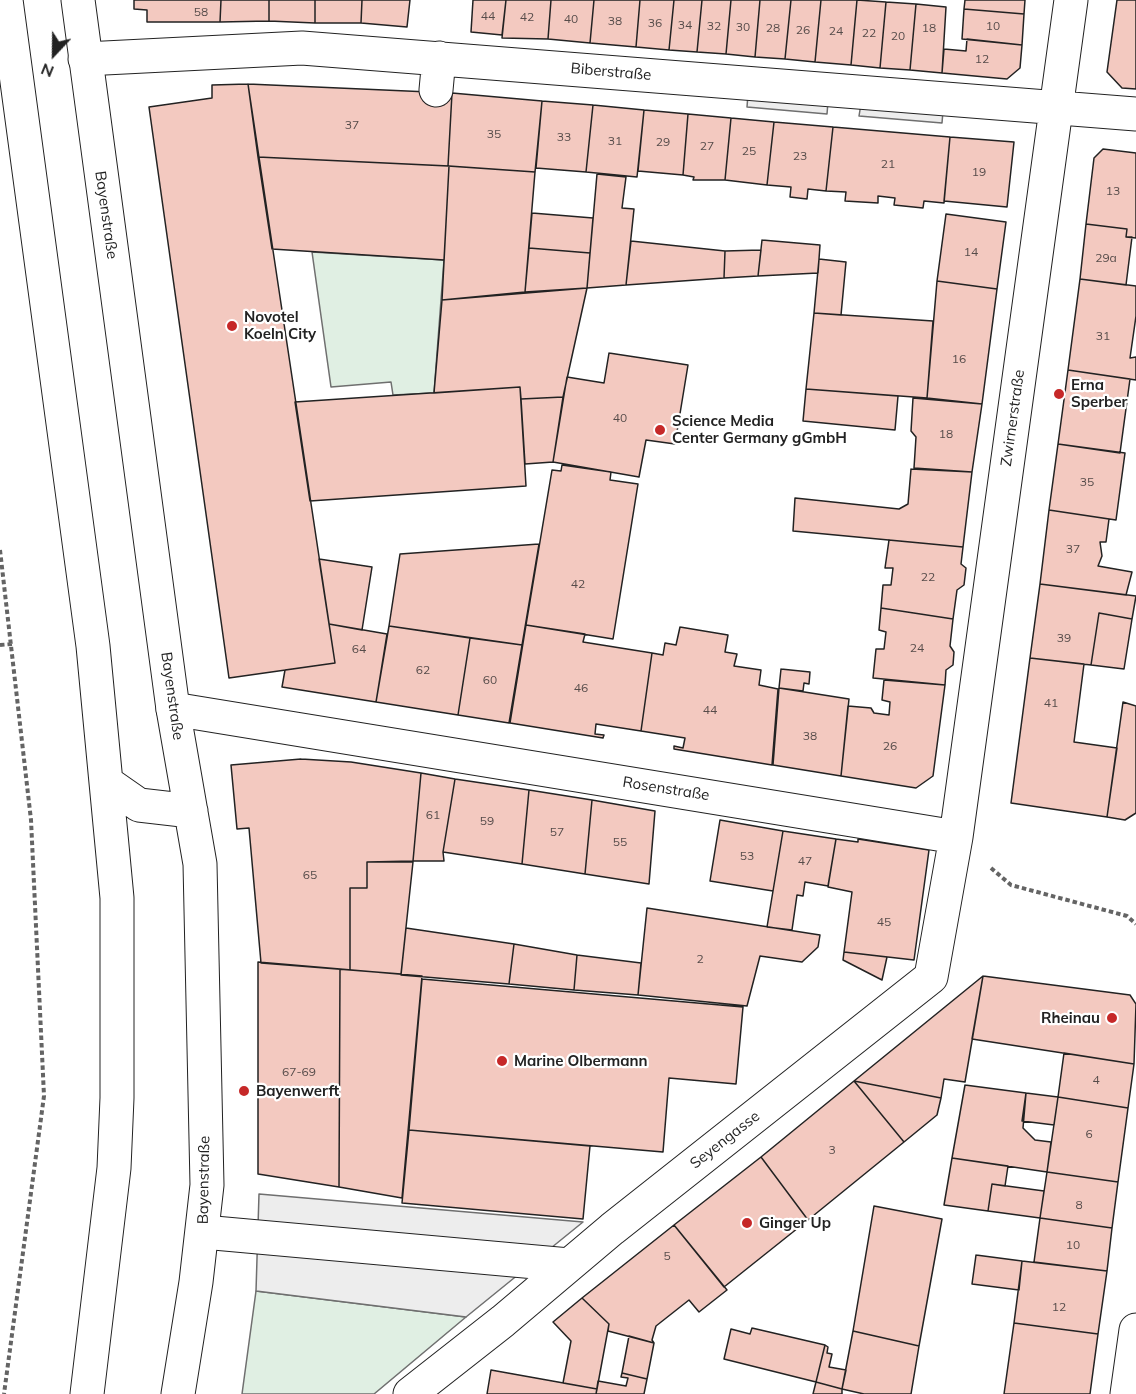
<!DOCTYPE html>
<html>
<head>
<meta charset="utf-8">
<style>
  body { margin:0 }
  #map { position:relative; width:1136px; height:1394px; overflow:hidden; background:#fff; font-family:Mulish,sans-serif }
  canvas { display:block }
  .north { position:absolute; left:24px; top:24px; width:60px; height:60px; -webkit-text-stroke:4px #fff; paint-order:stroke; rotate:202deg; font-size:16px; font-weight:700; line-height:24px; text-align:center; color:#222 }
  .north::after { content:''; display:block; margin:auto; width:21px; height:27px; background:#222; clip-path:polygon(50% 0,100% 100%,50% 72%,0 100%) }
</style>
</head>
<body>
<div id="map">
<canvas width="1136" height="1394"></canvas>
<div class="north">N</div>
</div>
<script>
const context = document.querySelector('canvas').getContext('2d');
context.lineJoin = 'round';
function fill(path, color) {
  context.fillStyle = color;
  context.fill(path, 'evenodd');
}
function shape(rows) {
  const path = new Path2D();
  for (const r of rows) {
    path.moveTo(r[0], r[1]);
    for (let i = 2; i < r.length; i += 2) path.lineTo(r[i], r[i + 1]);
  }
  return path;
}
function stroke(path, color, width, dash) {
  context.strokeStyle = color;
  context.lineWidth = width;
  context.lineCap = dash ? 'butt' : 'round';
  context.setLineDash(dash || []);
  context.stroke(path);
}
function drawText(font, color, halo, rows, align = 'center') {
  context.font = font + ' Mulish,sans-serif';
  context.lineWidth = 4.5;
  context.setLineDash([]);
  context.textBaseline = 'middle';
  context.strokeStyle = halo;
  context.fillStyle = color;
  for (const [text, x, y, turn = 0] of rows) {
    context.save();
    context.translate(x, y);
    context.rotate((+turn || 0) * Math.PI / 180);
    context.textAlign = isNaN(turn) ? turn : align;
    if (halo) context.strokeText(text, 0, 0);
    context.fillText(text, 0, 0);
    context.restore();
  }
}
const green = shape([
  [312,252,444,260,434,393,393,395,391,382,331,387,312,252],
  [256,1291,466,1317,374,1394,242,1394,256,1291]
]);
fill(green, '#e0efe3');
stroke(green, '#6f6f6f', 1.5);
const parking = shape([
  [748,94,828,102,827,114,747,107,748,94],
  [861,104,943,111,942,123,859,116,861,104],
  [259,1194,583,1222,466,1317,256,1291,259,1194]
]);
fill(parking, '#ededed');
stroke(parking, '#6f6f6f', 1.5);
const building = shape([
  [134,0,221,0,220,22,147,22,147,10,134,9,134,0],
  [221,0,269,0,269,21,220,22,221,0],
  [269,0,315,0,315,23,269,21,269,0],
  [315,0,362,0,361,23,315,23,315,0],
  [362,0,410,0,407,27,361,23,362,0],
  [473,0,506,0,502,35,471,32,473,0],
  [506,0,551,0,548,39,502,38,506,0],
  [551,0,594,0,590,43,548,39,551,0],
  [594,0,640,0,636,47,590,43,594,0],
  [640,0,674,0,669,50,636,47,640,0],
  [674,0,702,0,697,52,669,50,674,0],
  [702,0,731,0,726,54,697,52,702,0],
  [731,0,760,0,755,57,726,54,731,0],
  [760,0,791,0,785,59,755,57,760,0],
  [791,0,821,0,815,62,785,59,791,0],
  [821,0,857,0,851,65,815,62,821,0],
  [857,0,886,2,880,68,851,65,857,0],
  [965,0,1025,0,1024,14,964,9,965,0],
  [1117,0,1136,0,1136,89,1122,88,1107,72,1117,0],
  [886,2,916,4,910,70,880,68,886,2],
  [916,4,946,7,942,73,910,70,916,4],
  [964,9,1024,14,1022,45,962,39,964,9],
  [967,39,1022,45,1020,68,1007,79,942,73,944,49,966,51,967,39],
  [248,84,452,93,448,166,258,157,248,84],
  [248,84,335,663,229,678,149,107,212,98,212,85,248,84],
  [452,93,542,101,535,172,448,166,452,93],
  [542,101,593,105,586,172,536,168,542,101],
  [593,105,644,110,637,177,586,172,593,105],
  [644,110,688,114,683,175,638,171,644,110],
  [688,114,731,118,725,180,693,180,694,177,683,175,688,114],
  [731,118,774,122,767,185,725,180,731,118],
  [774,122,833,127,826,191,808,189,807,199,790,197,791,187,767,185,774,122],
  [833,127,950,137,944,203,924,201,923,208,894,205,895,198,878,196,878,203,845,201,846,192,826,191,833,127],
  [950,137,1014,142,1007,207,944,201,950,137],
  [1103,149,1136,153,1136,238,1126,237,1127,229,1086,224,1094,158,1103,149],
  [258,157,449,166,444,260,272,249,258,157],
  [449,166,535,172,525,292,442,300,449,166],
  [597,174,626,177,622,208,634,209,626,285,587,288,597,174],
  [532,213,593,218,590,253,529,248,532,213],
  [946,214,1006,222,997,289,937,281,946,214],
  [1086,224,1127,229,1126,237,1132,237,1126,285,1080,279,1086,224],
  [762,240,820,245,818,273,758,276,762,240],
  [631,241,725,251,724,278,626,285,631,241],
  [529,248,590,253,587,288,525,292,529,248],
  [761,250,758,276,724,278,725,251,761,250],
  [819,259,846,262,841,315,814,313,819,259],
  [1080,279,1136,286,1136,316,1130,358,1136,357,1136,380,1068,370,1080,279],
  [937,281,997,289,982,404,927,398,937,281],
  [587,288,563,397,521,399,520,387,434,393,442,300,587,288],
  [814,313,933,321,927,398,806,389,814,313],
  [609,353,688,365,675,444,646,440,639,477,553,462,567,377,604,383,609,353],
  [1068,370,1130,379,1120,453,1058,444,1068,370],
  [520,387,526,486,310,501,295,402,520,387],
  [806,389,898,396,895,430,803,421,806,389],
  [563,397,553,462,525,464,521,399,563,397],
  [913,398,982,404,972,472,914,468,916,437,911,431,913,398],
  [1058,444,1125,453,1116,520,1049,510,1058,444],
  [562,465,611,472,610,480,638,484,613,639,526,625,552,470,561,471,562,465],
  [911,469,972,472,963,547,793,531,795,498,899,509,908,504,911,469],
  [1049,510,1109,519,1106,542,1100,542,1102,556,1098,566,1132,572,1126,595,1040,584,1049,510],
  [889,540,963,547,961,564,966,568,964,585,957,590,953,619,881,608,883,585,891,585,893,568,885,568,889,540],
  [539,544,522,645,389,626,400,554,539,544],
  [319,559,372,567,362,630,329,624,319,559],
  [1040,584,1136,596,1132,619,1099,613,1091,665,1030,658,1040,584],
  [881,608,953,619,950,646,954,652,953,665,946,670,945,685,873,678,876,649,884,649,886,632,879,630,881,608],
  [1099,613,1132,619,1124,669,1091,665,1099,613],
  [329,624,387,634,376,702,282,687,285,670,335,663,329,624],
  [526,625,585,634,583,642,652,653,641,731,596,724,595,734,604,735,603,738,510,723,526,625],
  [389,626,470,638,458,715,376,702,389,626],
  [680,627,728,635,725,652,737,654,734,666,761,670,759,685,778,689,772,765,674,749,674,746,683,748,685,738,641,731,652,653,663,655,665,643,676,645,680,627],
  [470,638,522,645,509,723,458,715,470,638],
  [1030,658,1084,664,1074,742,1117,748,1107,817,1011,803,1030,658],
  [781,669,810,672,809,684,804,683,803,691,779,688,781,669],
  [884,680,945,685,933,776,916,788,841,776,848,706,871,708,874,713,889,715,890,702,882,700,884,680],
  [779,688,849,699,841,776,773,765,779,688],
  [1123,702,1136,706,1136,813,1125,820,1107,817,1123,702],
  [301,759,351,762,421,773,413,861,367,862,367,888,350,888,350,970,261,963,249,828,237,829,231,765,301,759],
  [421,773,455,779,443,852,444,861,413,861,421,773],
  [455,779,529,790,522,864,443,852,455,779],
  [529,790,592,800,585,874,522,864,529,790],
  [592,800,655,811,649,884,585,874,592,800],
  [720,820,783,831,773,891,710,881,720,820],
  [783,831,836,839,828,886,805,882,803,896,797,895,792,930,767,927,783,831],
  [836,839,858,842,858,839,929,850,914,960,844,952,852,892,828,887,836,839],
  [367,862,413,862,401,974,350,970,350,888,367,888,367,862],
  [647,908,820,935,818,947,802,962,760,956,747,1006,638,995,647,908],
  [406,928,514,944,509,984,401,975,406,928],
  [514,944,577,955,574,990,509,984,514,944],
  [844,952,887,957,882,980,843,960,844,952],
  [577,955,641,963,638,995,574,990,577,955],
  [258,962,340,969,339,1187,258,1174,258,962],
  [340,969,422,976,402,1198,339,1187,340,969],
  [983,976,965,1082,944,1079,941,1098,854,1081,983,976],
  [983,976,1130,995,1136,1004,1134,1064,972,1039,983,976],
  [422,979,743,1007,736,1084,669,1078,663,1152,409,1130,422,979],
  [1064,1053,1134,1064,1128,1108,1058,1097,1064,1053],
  [854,1081,941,1098,937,1115,904,1142,854,1081],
  [854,1081,904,1142,808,1220,761,1157,854,1081],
  [965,1085,1026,1093,1023,1128,1035,1140,1051,1142,1047,1172,952,1158,965,1085],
  [1026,1093,1058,1097,1054,1125,1022,1121,1026,1093],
  [1058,1097,1128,1108,1118,1182,1047,1172,1058,1097],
  [409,1130,590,1146,583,1219,402,1203,409,1130],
  [761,1157,808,1220,724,1287,674,1225,761,1157],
  [952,1158,1008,1166,1005,1186,992,1184,988,1211,944,1205,952,1158],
  [1047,1172,1118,1182,1112,1228,1040,1218,1047,1172],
  [992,1184,1044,1191,1040,1218,988,1211,992,1184],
  [874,1206,942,1219,919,1346,853,1331,874,1206],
  [1040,1218,1112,1228,1107,1271,1034,1262,1040,1218],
  [674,1225,727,1290,699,1312,689,1300,656,1326,652,1340,654,1343,608,1331,609,1324,582,1298,674,1225],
  [976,1255,1022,1261,1019,1290,972,1284,976,1255],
  [1022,1261,1107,1271,1098,1334,1014,1323,1022,1261],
  [582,1298,609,1324,597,1389,563,1383,571,1341,553,1322,582,1298],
  [1014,1323,1098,1334,1090,1394,1004,1394,1014,1323],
  [752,1328,825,1345,816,1382,724,1359,731,1329,750,1334,752,1328],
  [853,1331,919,1346,911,1394,864,1394,842,1389,853,1331],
  [629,1336,654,1343,647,1379,622,1373,629,1336],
  [825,1345,828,1347,827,1353,832,1354,829,1367,846,1370,842,1389,816,1382,825,1345],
  [491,1370,597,1389,596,1394,487,1394,491,1370],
  [622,1373,647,1379,644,1394,596,1394,598,1381,626,1386,628,1378,621,1377,622,1373],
  [816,1382,842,1389,842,1394,813,1394,816,1382]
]);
fill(building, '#f3c9c0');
stroke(building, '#222', 1.5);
const minor = shape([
  [85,59,302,48,1136,114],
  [436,90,439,58],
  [173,709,956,837],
  [203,1232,569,1265],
  [410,1394,503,1321,612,1229,931,977,956,837,1071,0],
  [1127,1394,1136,1330]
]);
const major = shape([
  [6,0,93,646,117,898,117,1098,114,1168,87,1394],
  [78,0,173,709,200,864,207,1185,196,1282,178,1394],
  [106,782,139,805,191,811]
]);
stroke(minor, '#222', 35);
stroke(major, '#222', 35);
stroke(shape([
  [0,550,31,820,44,1096,4,1394],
  [0,645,12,644],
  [991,868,1011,885,1127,916,1136,924]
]), '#646464', 4, [4.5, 3]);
stroke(minor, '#fff', 33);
stroke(major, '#fff', 33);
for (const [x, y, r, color] of [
  [232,326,6,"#c62828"],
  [1059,394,6,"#c62828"],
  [660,430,6,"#c62828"],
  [1112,1018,6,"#c62828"],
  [502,1061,6,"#c62828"],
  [244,1091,6,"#c62828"],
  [747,1223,6,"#c62828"]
]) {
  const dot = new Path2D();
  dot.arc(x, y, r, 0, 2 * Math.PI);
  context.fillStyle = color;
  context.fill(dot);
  stroke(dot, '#fff', 2);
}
drawText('12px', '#564c4a', null, [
  ["58",201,12],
  ["44",488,16],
  ["42",527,17],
  ["40",571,19],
  ["38",615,21],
  ["36",655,23],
  ["34",685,25],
  ["32",714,26],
  ["10",993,26],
  ["30",743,27],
  ["28",773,28],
  ["18",929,28],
  ["26",803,30],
  ["24",836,31],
  ["22",869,33],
  ["20",898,36],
  ["12",982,59],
  ["37",352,125],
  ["35",494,134],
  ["33",564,137],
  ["31",615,141],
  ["29",663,142],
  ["27",707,146],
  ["25",749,151],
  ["23",800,156],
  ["21",888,164],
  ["19",979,172],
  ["13",1113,191],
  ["14",971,252],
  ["29a",1106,258],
  ["31",1103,336],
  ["16",959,359],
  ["40",620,418],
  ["18",946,434],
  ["35",1087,482],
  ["37",1073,549],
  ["22",928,577],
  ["42",578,584],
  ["39",1064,638],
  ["24",917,648],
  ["64",359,649],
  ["62",423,670],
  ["60",490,680],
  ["46",581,688],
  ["41",1051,703],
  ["44",710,710],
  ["38",810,736],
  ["26",890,746],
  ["61",433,815],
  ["59",487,821],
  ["57",557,832],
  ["55",620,842],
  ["53",747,856],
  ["47",805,861],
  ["65",310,875],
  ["45",884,922],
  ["2",700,959],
  ["67-69",299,1072],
  ["4",1096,1080],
  ["6",1089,1134],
  ["3",832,1150],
  ["8",1079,1205],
  ["10",1073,1245],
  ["5",667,1256],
  ["12",1059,1307]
]);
drawText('15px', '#222', '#fff', [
  ["Biberstraße",611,72,5],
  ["Bayenstraße",106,215,82],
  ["Zwirnerstraße",1013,418,-82],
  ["Bayenstraße",172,696,82],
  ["Rosenstraße",666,789,9],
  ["Seyengasse",725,1140,-38],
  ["Bayenstraße",204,1180,-89]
]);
drawText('bold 15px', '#222', '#fff', [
  ["Novotel",244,317],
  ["Koeln City",244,334],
  ["Erna",1071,385],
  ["Sperber",1071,402],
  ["Science Media",672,421],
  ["Center Germany gGmbH",672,438],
  ["Rheinau",1100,1018,"right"],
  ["Marine Olbermann",514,1061],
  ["Bayenwerft",256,1091],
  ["Ginger Up",759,1223]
], 'left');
</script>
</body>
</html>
